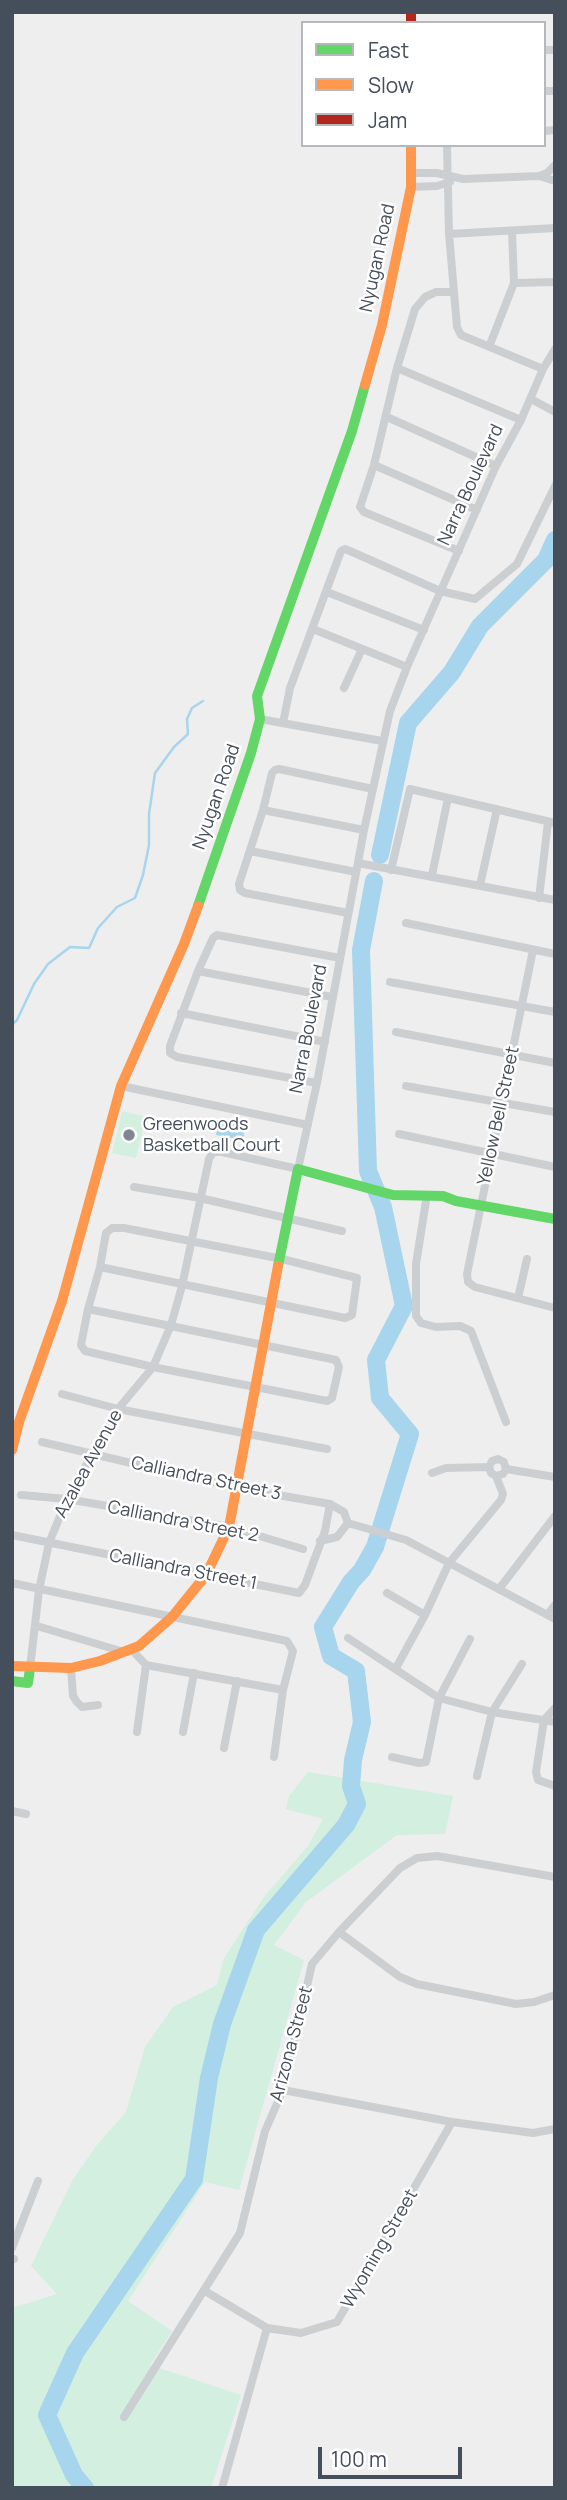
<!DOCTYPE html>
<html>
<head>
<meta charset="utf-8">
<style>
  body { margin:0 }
  #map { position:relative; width:567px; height:2500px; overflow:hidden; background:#efeeee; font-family:Manrope,sans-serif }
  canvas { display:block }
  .frame { position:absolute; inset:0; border:14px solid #454e5b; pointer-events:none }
  .legend { position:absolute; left:301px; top:21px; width:245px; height:126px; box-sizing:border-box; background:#fff; border:2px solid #b5b8bd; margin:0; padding:9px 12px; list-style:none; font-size:21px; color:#454e5b }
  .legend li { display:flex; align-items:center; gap:14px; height:35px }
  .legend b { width:35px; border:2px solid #b5b8bd }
  .scale { position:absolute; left:318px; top:2447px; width:144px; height:32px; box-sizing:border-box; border:4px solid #454e5b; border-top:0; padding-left:9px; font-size:21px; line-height:24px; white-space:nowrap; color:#454e5b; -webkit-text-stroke:5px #fff; paint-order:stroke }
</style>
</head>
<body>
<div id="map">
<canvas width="567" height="2500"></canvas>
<div class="frame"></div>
<ul class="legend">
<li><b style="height:9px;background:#63d668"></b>Fast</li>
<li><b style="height:9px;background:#ff974d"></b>Slow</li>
<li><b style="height:9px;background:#b3261e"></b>Jam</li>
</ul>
<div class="scale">100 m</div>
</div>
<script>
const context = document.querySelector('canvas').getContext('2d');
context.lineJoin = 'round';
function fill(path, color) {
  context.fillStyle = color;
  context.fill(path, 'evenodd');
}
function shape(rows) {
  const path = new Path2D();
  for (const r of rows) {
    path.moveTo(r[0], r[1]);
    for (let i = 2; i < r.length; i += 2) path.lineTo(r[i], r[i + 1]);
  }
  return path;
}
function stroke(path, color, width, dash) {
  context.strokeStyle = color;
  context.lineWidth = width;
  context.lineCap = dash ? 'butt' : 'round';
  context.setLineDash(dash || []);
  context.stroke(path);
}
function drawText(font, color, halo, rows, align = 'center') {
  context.font = font + ' Manrope,sans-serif';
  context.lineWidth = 5;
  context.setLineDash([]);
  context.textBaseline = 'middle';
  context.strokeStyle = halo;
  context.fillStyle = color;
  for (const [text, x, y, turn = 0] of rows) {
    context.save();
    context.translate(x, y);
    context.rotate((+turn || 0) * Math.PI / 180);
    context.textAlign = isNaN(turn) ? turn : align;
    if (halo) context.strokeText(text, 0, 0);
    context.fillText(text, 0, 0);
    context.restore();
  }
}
fill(shape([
  [122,1111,146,1117,136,1158,112,1153],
  [308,1772,453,1796,445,1834,397,1835,306,1902,274,1945,304,1960,239,2190,205,2182,128,2301,172,2331,150,2365,241,2395,211,2488,12,2488,12,2308,57,2294,31,2266,72,2181,96,2146,126,2112,145,2047,173,2007,217,1985,224,1958,264,1897,308,1846,323,1819,286,1809,289,1796]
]), '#d2efe0');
fill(shape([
  [219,1120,246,1125,243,1140,216,1135]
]), '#a6d5ed');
stroke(shape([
  [12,1025,17,1020,34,984,48,964,70,947,89,948,98,928,117,907,135,898,143,875,149,845,149,814,155,773,174,747,188,734,187,719,192,708,203,701]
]), '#a6d5ed', 2.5);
stroke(shape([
  [380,855,408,723,452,672,480,626,546,560,555,540],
  [85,2488,74,2475,47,2415,75,2353,194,2179,209,2078,222,2024,256,1930,346,1825,357,1804,351,1786,353,1760,362,1722,356,1671,331,1656,323,1627,351,1582,362,1570,375,1547,410,1434,380,1398,376,1360,404,1306,383,1207,368,1171,361,950,374,881]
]), '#a6d5ed', 18);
stroke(shape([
  [544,50,555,50],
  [544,91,555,91],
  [544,131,555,130],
  [447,145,449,234,457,327,461,335,543,369],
  [411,173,437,173,463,179,539,176,555,181],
  [539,176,547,173,555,165],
  [411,187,437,186,450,182],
  [449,234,555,228],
  [514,283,555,282],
  [453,292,436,292,425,297,415,309,397,368,374,465,360,507,364,512,459,551],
  [489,347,514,283,512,231],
  [397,368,521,420],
  [531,399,555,412],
  [387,417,496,466],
  [374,465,477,510],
  [327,592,424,630],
  [313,629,407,667],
  [344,688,362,649],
  [260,719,382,741],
  [283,723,290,688,341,551,345,549,350,551,440,591,475,599,517,564,555,486],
  [263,810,364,830],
  [250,851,356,872],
  [358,863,555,900],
  [391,870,410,789,555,823],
  [432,875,448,798],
  [480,885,497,809],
  [539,898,548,822],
  [348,913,245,893,240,890,239,884,263,810,272,773,275,770,279,769,373,789],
  [406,923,555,954],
  [533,950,467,1274,468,1282,475,1287,555,1308],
  [198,971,332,997],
  [390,982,555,1012],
  [181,1013,325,1042],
  [396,1032,555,1063],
  [317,1083,177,1057,170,1053,170,1046,198,971,213,938,217,935,340,958],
  [121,1086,308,1125],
  [406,1086,555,1112],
  [399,1134,555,1167],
  [134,1187,200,1198,342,1231],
  [426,1201,416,1264,416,1316,421,1323,436,1327,460,1326,471,1331,506,1422],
  [518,1298,527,1259],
  [88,1309,336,1360,339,1367,332,1398,327,1401,153,1367,85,1351,81,1345,88,1309,100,1267,106,1233,112,1228,124,1228,282,1259,357,1278,352,1315,345,1318,100,1267],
  [62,1394,118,1409,327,1449],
  [42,1442,237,1488,330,1504,344,1512,348,1523],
  [506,1469,555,1477],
  [432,1473,446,1468,489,1467],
  [21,1495,67,1499,229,1527,303,1549],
  [348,1523,406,1540,555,1619],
  [12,1535,299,1593,305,1585,325,1531,330,1504],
  [320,1541,337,1537,348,1523],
  [12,1583,287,1641,293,1651,283,1690,274,1757],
  [499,1589,555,1516],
  [387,1593,425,1615],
  [547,1615,555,1605],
  [37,1626,124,1652],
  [348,1638,439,1698,492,1712,555,1722],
  [131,1649,146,1665,283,1690],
  [30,1668,39,1590,49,1543,67,1499,118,1409,153,1367,171,1325,182,1286,209,1159,213,1152,222,1152,298,1169,317,1083,364,830,390,711,407,667,496,466,521,420,543,369,555,349],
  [71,1668,73,1696,77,1702,82,1707,98,1705],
  [396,1668,425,1615,449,1563,501,1500,503,1494,496,1476,491,1473,489,1467,492,1461,498,1459,504,1462,506,1469,503,1474,496,1476],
  [555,1708,544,1720,536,1772,538,1780,555,1786],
  [137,1732,146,1665],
  [183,1732,194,1673],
  [224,1748,237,1681],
  [392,1757,419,1763,426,1762,439,1698,470,1639],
  [477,1776,492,1712,522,1664],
  [12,1811,26,1814],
  [339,1932,400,1977,417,1984,516,2004,534,2002,555,1995],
  [283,2090,452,2122,533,2133,555,2129],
  [12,2248,38,2181],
  [12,2259,14,2259],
  [205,2291,267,2328,301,2333,337,2322,452,2122],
  [124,2417,240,2233,265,2131,283,2090,312,1964,339,1932,400,1868,417,1858,437,1856,555,1877],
  [222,2488,267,2328]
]), '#cccfd2', 8);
stroke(shape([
  [198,906,251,753,260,719,257,696,352,431,365,385],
  [278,1266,298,1169,393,1195,443,1196,456,1201,555,1219],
  [12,1681,28,1683,30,1668]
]), '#63d668', 10);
stroke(shape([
  [365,385,382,325,411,187,411,145],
  [12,1450,19,1422,62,1301,121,1086,184,944,198,906],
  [12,1666,71,1668,100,1661,139,1646,172,1617,206,1575,229,1527,278,1266]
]), '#ff974d', 10);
stroke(shape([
  [411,12,411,23]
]), '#b3261e', 10);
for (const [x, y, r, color] of [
  [129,1135,7,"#80868e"]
]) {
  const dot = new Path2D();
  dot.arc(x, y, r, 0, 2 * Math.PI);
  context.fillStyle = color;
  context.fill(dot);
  stroke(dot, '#fff', 2.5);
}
drawText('18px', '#454e5b', '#fff', [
  ["Nyugan Road",378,258,-78],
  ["Narra Boulevard",471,485,-65],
  ["Nyugan Road",217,797,-71],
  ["Narra Boulevard",309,1029,-79],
  ["Yellow Bell Street",499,1116,-78],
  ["Azalea Avenue",89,1464,-61],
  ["Calliandra Street 3",206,1479,12],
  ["Calliandra Street 2",183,1522,11],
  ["Calliandra Street 1",183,1570,11],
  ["Arizona Street",292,2044,-75],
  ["Wyoming Street",380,2249,-60]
]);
drawText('18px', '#454e5b', '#fff', [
  ["Greenwoods",143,1125],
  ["Basketball Court",143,1146]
], 'left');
</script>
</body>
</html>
